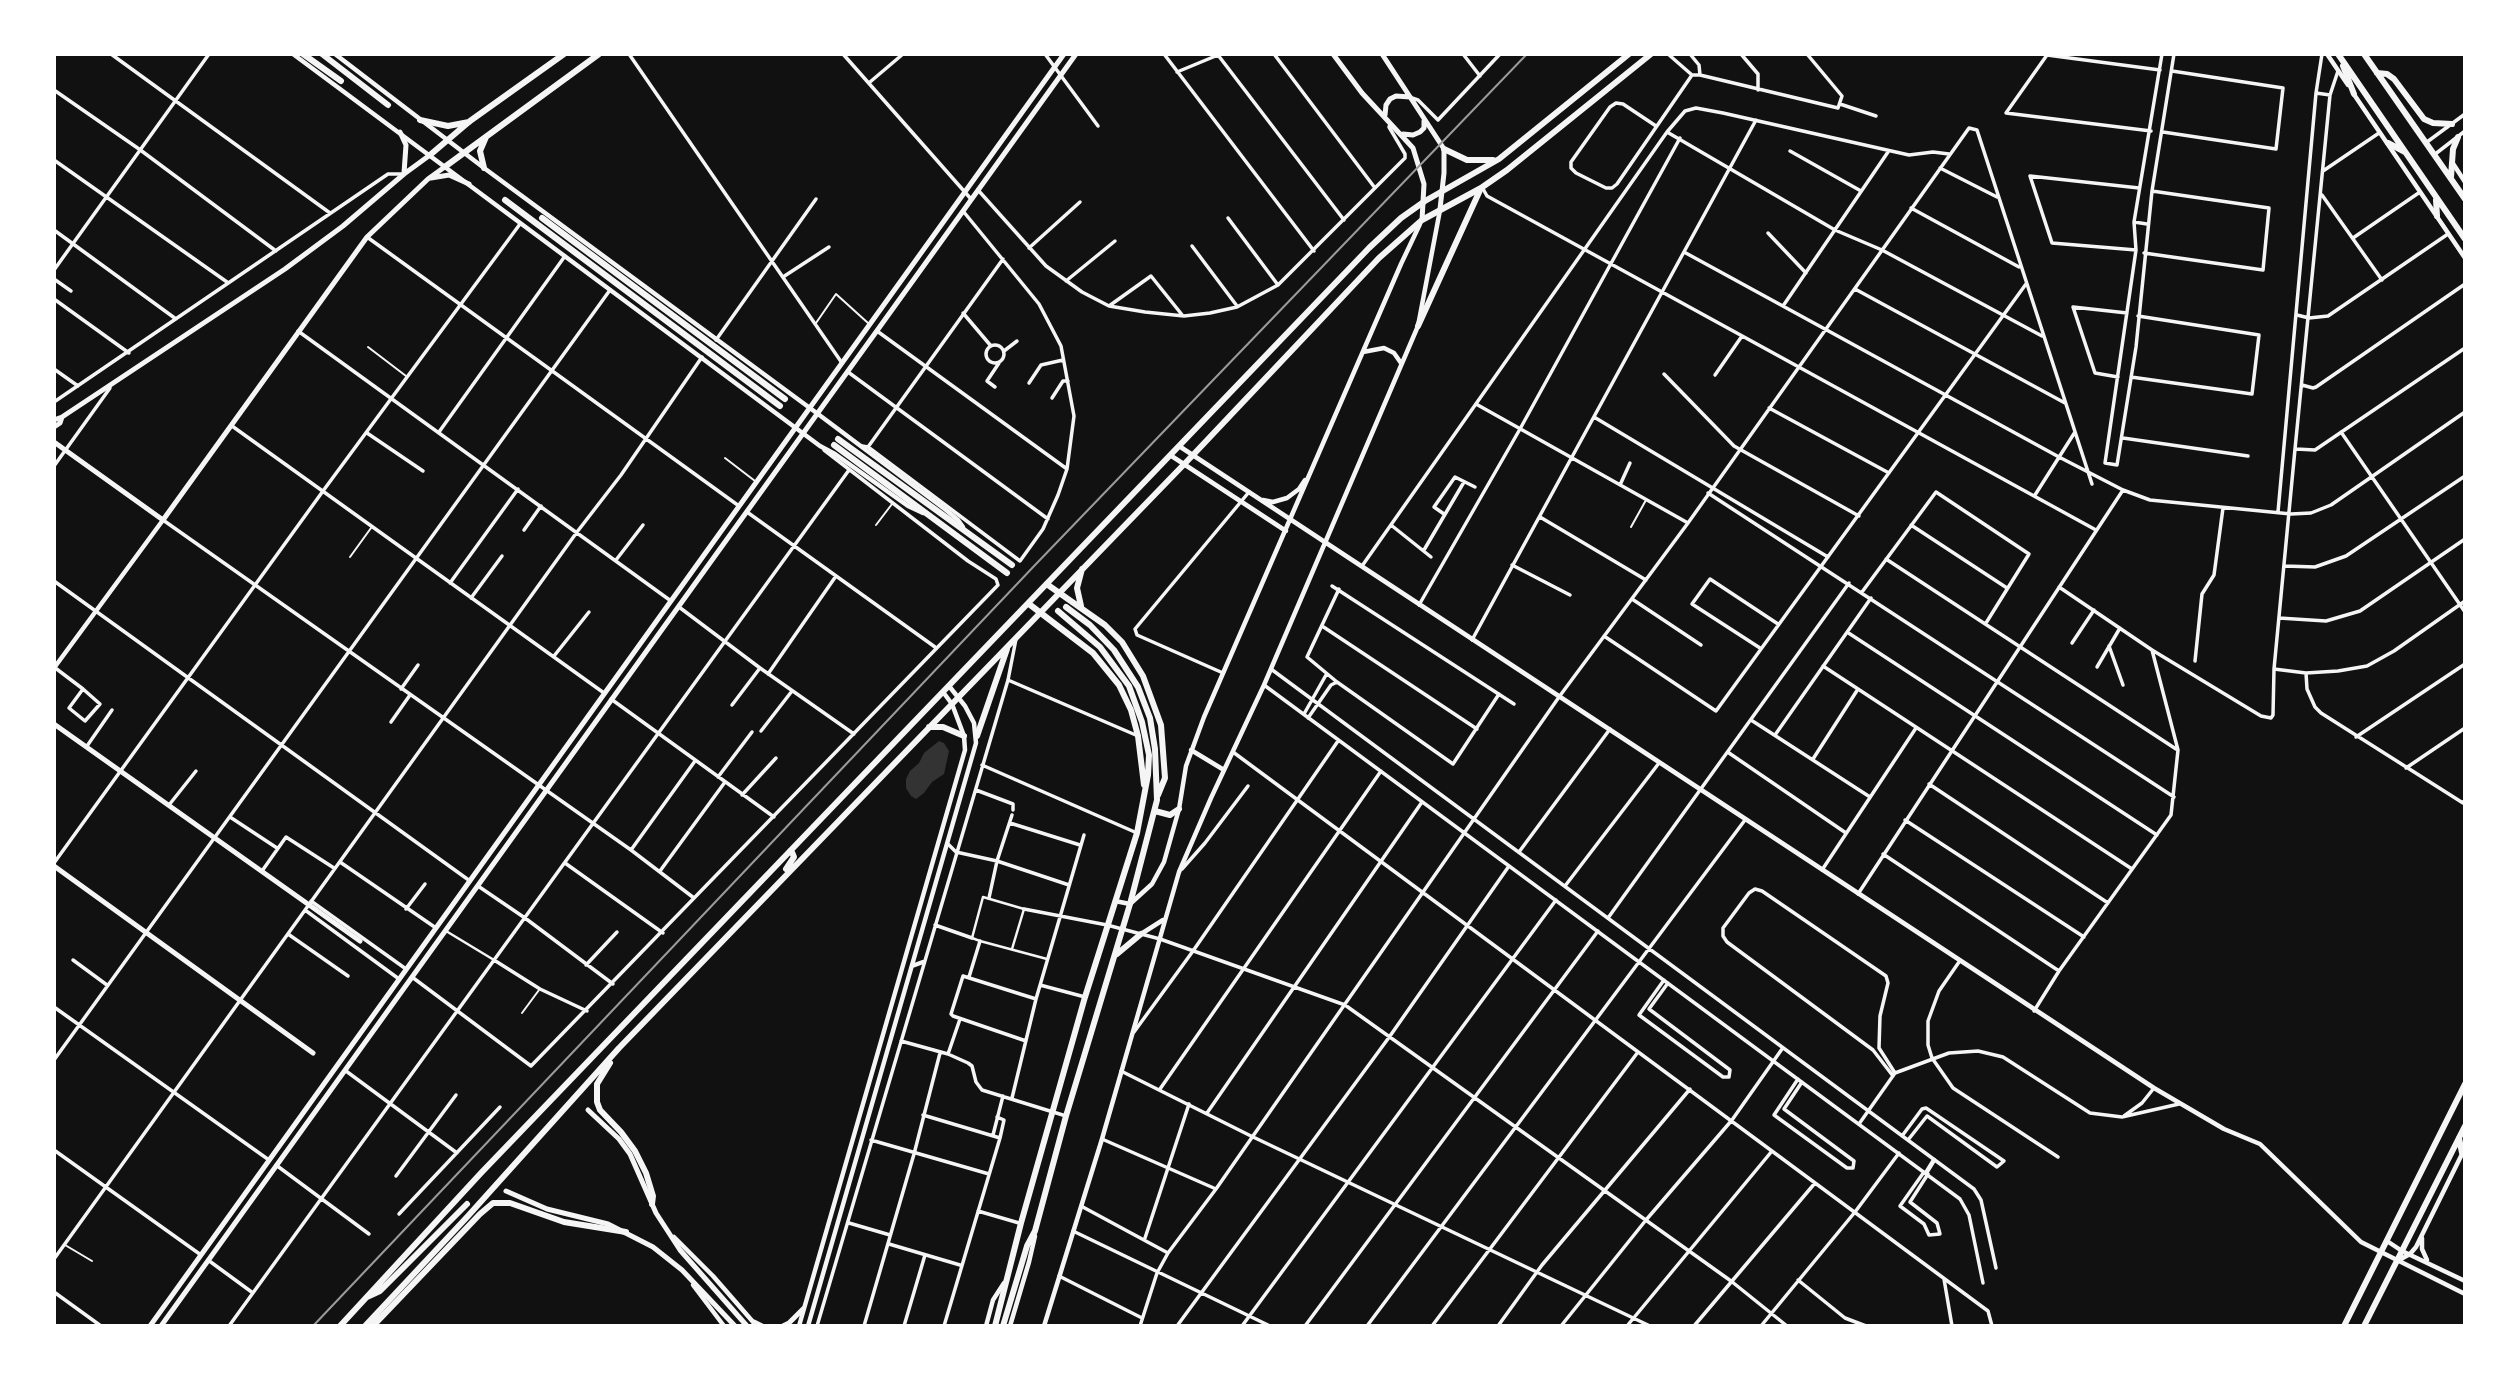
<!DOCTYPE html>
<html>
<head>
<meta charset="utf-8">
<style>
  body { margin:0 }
  #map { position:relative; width:2519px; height:1380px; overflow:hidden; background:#111; font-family:"Varela Round",sans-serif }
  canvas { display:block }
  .frame { position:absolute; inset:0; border:56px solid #fff; pointer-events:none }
</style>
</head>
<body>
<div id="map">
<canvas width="2519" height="1380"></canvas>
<div class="frame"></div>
</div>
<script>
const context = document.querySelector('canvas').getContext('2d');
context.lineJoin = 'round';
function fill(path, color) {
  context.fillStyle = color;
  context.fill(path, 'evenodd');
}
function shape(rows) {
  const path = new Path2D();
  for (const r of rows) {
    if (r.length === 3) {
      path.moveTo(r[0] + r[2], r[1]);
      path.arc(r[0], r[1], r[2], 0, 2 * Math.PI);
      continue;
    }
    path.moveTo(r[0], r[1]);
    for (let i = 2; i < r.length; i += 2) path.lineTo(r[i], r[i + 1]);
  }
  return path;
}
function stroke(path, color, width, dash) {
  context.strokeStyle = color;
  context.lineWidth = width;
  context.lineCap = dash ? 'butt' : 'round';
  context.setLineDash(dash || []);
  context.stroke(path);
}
fill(shape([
  [939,741,944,743,949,751,944,774,932,782,924,793,916,799,911,796,906,788,906,779,910,771,919,763,924,753]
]), '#333');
stroke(shape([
  [816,323,836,294,868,323],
  [368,347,406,376],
  [725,458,755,481],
  [876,525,892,504],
  [1631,527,1646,500],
  [350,557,371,528],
  [522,1013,539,990],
  [65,1245,92,1261]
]), '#f5f5f5', 2);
stroke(shape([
  [446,931,494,960],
  [1012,949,1024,909,983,897,972,938,980,941,1047,959]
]), '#f5f5f5', 2.5);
stroke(shape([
  [111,54,330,213],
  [629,54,842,363],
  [843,54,971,199],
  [1045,54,1098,126],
  [1164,54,1314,251],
  [1274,54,1375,188],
  [1463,54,1480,76],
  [1668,54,1692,75,1700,75,1838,108,1842,96,1807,54],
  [1690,54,1699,65,1700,75],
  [1741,54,1758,74,1758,90],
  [2162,54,2134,222,2136,250,2105,463,2117,465,2136,347,2152,191,2174,54],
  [1218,55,1344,220],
  [1177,72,1218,55],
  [870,82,903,54],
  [54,90,139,149,276,251],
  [2316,93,2330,95],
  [1412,98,1418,100,1438,120,1500,54],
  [1840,104,1876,116],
  [1656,126,1623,104,1616,103,1610,107,1571,162,1571,168,1576,173,1606,188,1612,188,1617,184,1692,75],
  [2151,131,2006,113,2047,55,2160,70],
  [1667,132,1835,230,1882,250,2042,336],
  [2163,132,2276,149,2283,88,2172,71],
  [2427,142,2465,114],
  [1790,151,1861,191],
  [2434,155,2465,131],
  [54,160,227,282],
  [1940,168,1997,197],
  [2323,171,2379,133],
  [1482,187,1487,196,2096,530],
  [978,190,1046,266,1082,292,1109,306,1145,312,1184,316,1210,313,1237,307,1278,285,1405,158,1405,154,1389,127,1390,124],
  [2322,195,2382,280],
  [1911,208,2019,267],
  [1228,218,1278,285],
  [2134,222,2147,224],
  [54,230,176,319],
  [1768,233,1806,273],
  [367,237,739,506],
  [2353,238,2420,192],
  [1192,246,1237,306],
  [1029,248,1080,202],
  [2136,250,2052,243,2030,176,2139,188],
  [1684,252,2059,457,2123,490,2150,500,2291,514,2311,513,2331,505,2465,412],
  [2144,253,2263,270,2269,208,2152,191],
  [54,270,209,54],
  [783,277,829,247],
  [54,279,71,291],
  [1066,281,1115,241],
  [1855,289,2065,403],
  [54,299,129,353],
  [1109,306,1151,276,1183,316],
  [1783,306,1888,152],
  [963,313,991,346],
  [2297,315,2309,318,2328,316,2448,234],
  [298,331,671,601],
  [877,331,1067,469],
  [716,340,816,199],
  [995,354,9],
  [1004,351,1017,341],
  [54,369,78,386],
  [848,372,1048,519],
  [1664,374,1734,446,1859,516],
  [1715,375,1742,336],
  [2118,377,2095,373,2073,307,2127,313],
  [2131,377,2252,394,2259,335,2138,316],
  [1029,383,1041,365,1063,360],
  [2302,385,2313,388,2316,387,2465,284],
  [995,387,987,381,999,363],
  [1052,398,1063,381,1068,381],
  [54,402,388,174,404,174],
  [1476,404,1688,523],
  [1769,408,1889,473],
  [1594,417,1828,557],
  [232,426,604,693],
  [439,432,565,256],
  [2341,432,2465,612],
  [367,433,423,471],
  [2123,438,2248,456],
  [862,446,868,447,1020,561,1043,529,1058,495,1067,469,1074,416,1061,346,1039,304,963,211],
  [868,447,1003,259],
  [2296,449,2315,450,2465,348],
  [54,466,110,388],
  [1620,485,1630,463],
  [1708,493,2174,797],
  [2035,495,2075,432],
  [747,512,935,647],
  [2278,512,2316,93,2322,54],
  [1444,514,1434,507,1455,477,1475,487],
  [1540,517,1646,580],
  [163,520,631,850,694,898],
  [1391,525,1431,557],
  [1911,525,2007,588],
  [524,530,541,506],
  [1424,550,1464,482],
  [1886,559,2176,749],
  [616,560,643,525],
  [1512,565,1570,595],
  [1362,566,1667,132,1685,111,1696,108,1723,113,1909,155,1933,152,1949,154],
  [2285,566,2315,567,2346,556,2465,476],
  [54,581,470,881],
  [450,583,518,489],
  [1332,586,1514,704],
  [2059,587,2152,650,2261,716,2271,718,2273,715,2274,669,2295,449,2330,95,2338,71],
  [1339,589,1307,657,1337,682,1453,764,1499,694],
  [1862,592,1936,492,2029,554,1986,623],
  [471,598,502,556],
  [1632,599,1701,645],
  [1419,605,1520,429,1680,138],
  [679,607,760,668,854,734],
  [2279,618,2326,621,2360,611,2465,539],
  [1322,626,1477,729],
  [1847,632,2157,835],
  [1604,636,1716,711,2026,284],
  [1472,640,1756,120],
  [2072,643,2094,610],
  [2109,646,2123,685],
  [1760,648,1692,604,1710,579,1778,624],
  [554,656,589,612],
  [2195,661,2202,594,2214,575,2223,508],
  [1823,666,2132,869],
  [54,667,83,689,100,704,85,721,69,708,83,689],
  [2097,667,2120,628],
  [1271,669,1974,1189,1981,1200,1996,1268],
  [2274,669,2306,673,2338,671,2367,666,2394,651,2465,601],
  [1223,673,1137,635,1135,629,1249,492],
  [2306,673,2307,689,2315,707,2321,713,2463,803,2465,800],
  [768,674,836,576],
  [1008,680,1138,736],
  [1264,685,1960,1199,1969,1215,1983,1283],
  [401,689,418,665],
  [611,699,774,817],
  [732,705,760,668],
  [1304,714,1326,675],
  [1308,718,1331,685,1337,682],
  [1751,720,1870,797],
  [391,722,410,695],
  [761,731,792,691],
  [1775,735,1871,598],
  [2356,737,2465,664],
  [87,746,112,710],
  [1233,752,1988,1311,1992,1326],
  [1729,753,1846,833],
  [1813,759,1858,689],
  [982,765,1137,833],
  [2406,768,2465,728],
  [718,777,752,732],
  [1929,784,2108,903],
  [976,790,1013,804,1013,810],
  [742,795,776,758],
  [169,805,196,771],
  [230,817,277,848],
  [1905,820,2084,937],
  [1010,823,1080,845],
  [947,843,956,852,997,861,1069,885],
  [631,850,695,761],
  [1519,852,1610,729],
  [1883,854,2059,971],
  [340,862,436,928],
  [54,863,323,491,520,224],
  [565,863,663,933],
  [1182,869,1205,843,1248,786],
  [1822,870,1916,728],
  [262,871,286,837,334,868],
  [660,871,725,782],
  [478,886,525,918,613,984],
  [1565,886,1659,763],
  [1858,894,2123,490],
  [989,898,997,861,1012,815],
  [311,901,406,969],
  [406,909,425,884],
  [1024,909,1107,925,1160,939,1345,1005,1731,1281,1787,1326],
  [305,910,399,979],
  [1608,918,1849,583],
  [935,925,972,938],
  [288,934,348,976],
  [73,960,107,985],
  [494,960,540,989,587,1011],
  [1959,962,1939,991,1928,1021,1928,1045,1932,1058,1953,1088,2058,1157],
  [586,965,617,932],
  [412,977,531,1066,998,585,996,579,968,561,824,450],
  [969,977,980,941],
  [1664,980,1639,1015,1723,1077,1729,1077,1730,1070,1649,1009,1668,983],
  [1040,985,1085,997],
  [54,1007,269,1160],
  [2034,1011,2059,971,2171,815,2178,750,2152,650],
  [1134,1032,1193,951,1338,741],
  [901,1041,948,1054,968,1063,972,1066,976,1082,982,1090,1066,1116],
  [1026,1041,953,1016,951,1014,963,976,1036,999],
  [948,1054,960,1019],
  [54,1060,610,290],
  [346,1071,457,1153],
  [1121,1071,1251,1136,1650,1326],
  [1893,1076,1873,1050,1727,942,1723,936,1723,928,1749,893,1755,889,1762,891,1886,976,1888,983,1880,1016,1879,1048,1895,1073],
  [1798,1079,1774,1115,1847,1168,1853,1168,1854,1161,1784,1109,1802,1082],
  [1160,1089,1381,771],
  [1012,1098,1036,999,1084,835],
  [1207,1113,1422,802],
  [923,1115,1000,1138],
  [2124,1116,2142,1103,2154,1088],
  [1859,1124,1895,1073,1949,1053,1978,1051,2003,1057,2090,1113,2122,1117,2179,1104],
  [993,1135,1003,1096],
  [1902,1136,1922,1109,1926,1108,2004,1161,1997,1167,1927,1116,1908,1140],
  [1102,1139,1216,1189],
  [871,1140,989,1174],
  [54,1150,201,1255],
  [276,1165,369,1234],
  [1924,1172,1900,1206,1924,1224,1929,1235,1940,1234,1937,1223,1910,1202,1928,1174],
  [396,1176,456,1095],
  [1081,1206,1168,1253],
  [978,1211,1019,1223],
  [399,1214,500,1107],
  [849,1223,890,1235],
  [1073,1231,1270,1326],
  [1145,1238,1189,1104],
  [889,1244,960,1265],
  [54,1259,577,532,621,475,702,357],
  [208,1260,253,1293],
  [1059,1276,1142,1318],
  [1944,1279,1952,1326],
  [1798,1280,1845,1318,1866,1326],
  [54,1292,101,1326],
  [229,1326,849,470],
  [817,1326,1008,680,1016,639],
  [864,1326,914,1154,940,1053],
  [904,1326,925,1255],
  [944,1326,1000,1138,1004,1120,997,1117],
  [1140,1326,1157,1273,1168,1253,1216,1189,1559,697,1688,523,1969,128,1977,130,2092,484],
  [1177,1326,1390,1036,1509,866],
  [1242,1326,1556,900],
  [1305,1326,1598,931],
  [1367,1326,1745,820],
  [1432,1326,1638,1052],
  [1498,1326,1542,1265,1690,1089],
  [1561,1326,1646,1220,1732,1120,1782,1049],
  [1627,1326,1772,1151],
  [1694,1326,1815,1183],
  [1761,1326,1855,1212,1899,1153]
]), '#f5f5f5', 3.5);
stroke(shape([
  [293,54,820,446,835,454,908,506,923,513],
  [335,54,484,168,818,414,946,510,958,520,963,527],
  [2327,54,2348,85],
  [2353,93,2465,258],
  [2452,162,2465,182],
  [1363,352,1384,348,1394,353,1401,363],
  [1179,446,2154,1088,2224,1129,2260,1144,2361,1242,2465,1294],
  [1170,455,1286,531],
  [1263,500,1273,502,1287,498,1299,489,1305,480],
  [54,668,163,520],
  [1191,750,1224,770],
  [1115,901,1130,904,1152,884,1164,862,1179,809,1186,766,1204,717,1401,264,1420,224],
  [1141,934,1163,920],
  [912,966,923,962],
  [1926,1173,1934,1160],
  [674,1237,713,1276,754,1323],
  [2422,1238,2422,1249,2427,1260],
  [2387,1241,2402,1251,2465,1281],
  [2399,1260,2410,1254,2416,1247,2465,1148],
  [693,1285,724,1326],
  [799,1326,965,750,964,736,952,704,943,692],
  [808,1326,976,743,974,723,965,706,949,686],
  [986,1326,993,1300,1004,1283],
  [1010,1326,1029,1262,1035,1236],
  [1044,1326,1102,1139,1179,872,1211,798,1264,685,1418,326,1440,210]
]), '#f5f5f5', 4.5);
stroke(shape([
  [1333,54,1362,93,1413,148,1424,184,1422,220],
  [1382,54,1444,149,1444,173,1440,209],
  [1385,115,1386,105,1390,99,1396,96,1410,97],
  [400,132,406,145,404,173],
  [1403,134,1413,135,1420,132,1424,128,1424,121],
  [431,178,449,175,469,184],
  [54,420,62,417,285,269,343,226,404,174,430,155],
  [54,427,60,423,62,417],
  [54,442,163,520,367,237,428,179,446,166],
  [54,724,360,941],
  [54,866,313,1053],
  [588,1110,619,1139,630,1154,656,1213,680,1250,747,1326],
  [506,1191,547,1209,608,1224,653,1247,682,1270,735,1326],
  [754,1322,762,1326],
  [150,1326,1064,54],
  [161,1326,1076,54],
  [783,1326,789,1323,803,1309]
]), '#f5f5f5', 5);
stroke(shape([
  [303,54,341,81],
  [322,54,388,105],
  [2338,54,2465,239],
  [2364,54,2465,199],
  [2343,66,2354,94],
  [2377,73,2387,74,2394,79,2424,119,2433,123,2452,124],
  [420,120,448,126,469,122],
  [2388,143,2405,152],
  [1444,149,1467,160,1493,160],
  [430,155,470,121,564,54],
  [446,166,599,54],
  [484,168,480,151,486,137],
  [2451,177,2453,149,2458,137],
  [505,200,780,406],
  [2436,200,2437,216],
  [542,218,785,399],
  [1418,326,1481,188],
  [838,439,1012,565],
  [834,445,1007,573],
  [1048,585,1105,625,1122,642,1143,676,1161,725,1165,778,1158,795],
  [1029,604,1093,653,1119,685,1131,710,1138,736,1144,785],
  [1081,606,1077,588,1082,569],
  [929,727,943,727,964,736],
  [977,736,1007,649],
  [1155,811,1170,815,1179,809],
  [786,869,794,857,791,850],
  [1117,954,1141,934],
  [610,1063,597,1084,597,1102,600,1110,621,1132,635,1151,646,1173,653,1196,652,1204],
  [2459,1138,2462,1153],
  [367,1297,380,1291,467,1204],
  [340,1326,481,1173,1369,248,1401,218,1425,201,1499,159,1629,54],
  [365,1326,468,1216,619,1048,1193,455,1379,258,1422,220,1481,188,1507,170,1651,54],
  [373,1326,480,1214,493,1203,510,1203,564,1222,626,1232],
  [995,1326,1021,1223,1085,997,1137,833,1148,775,1149,755,1142,722,1129,686,1100,647,1058,611],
  [1003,1326,1027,1246,1035,1231,1066,1116,1130,904,1157,800,1155,749,1150,718,1138,687,1114,650,1090,625,1066,607],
  [2344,1326,2465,1084],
  [2364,1326,2465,1126]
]), '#f5f5f5', 6);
stroke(shape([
  [313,1326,1036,564,1527,54]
]), '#9a9a9a', 2);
</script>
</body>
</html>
